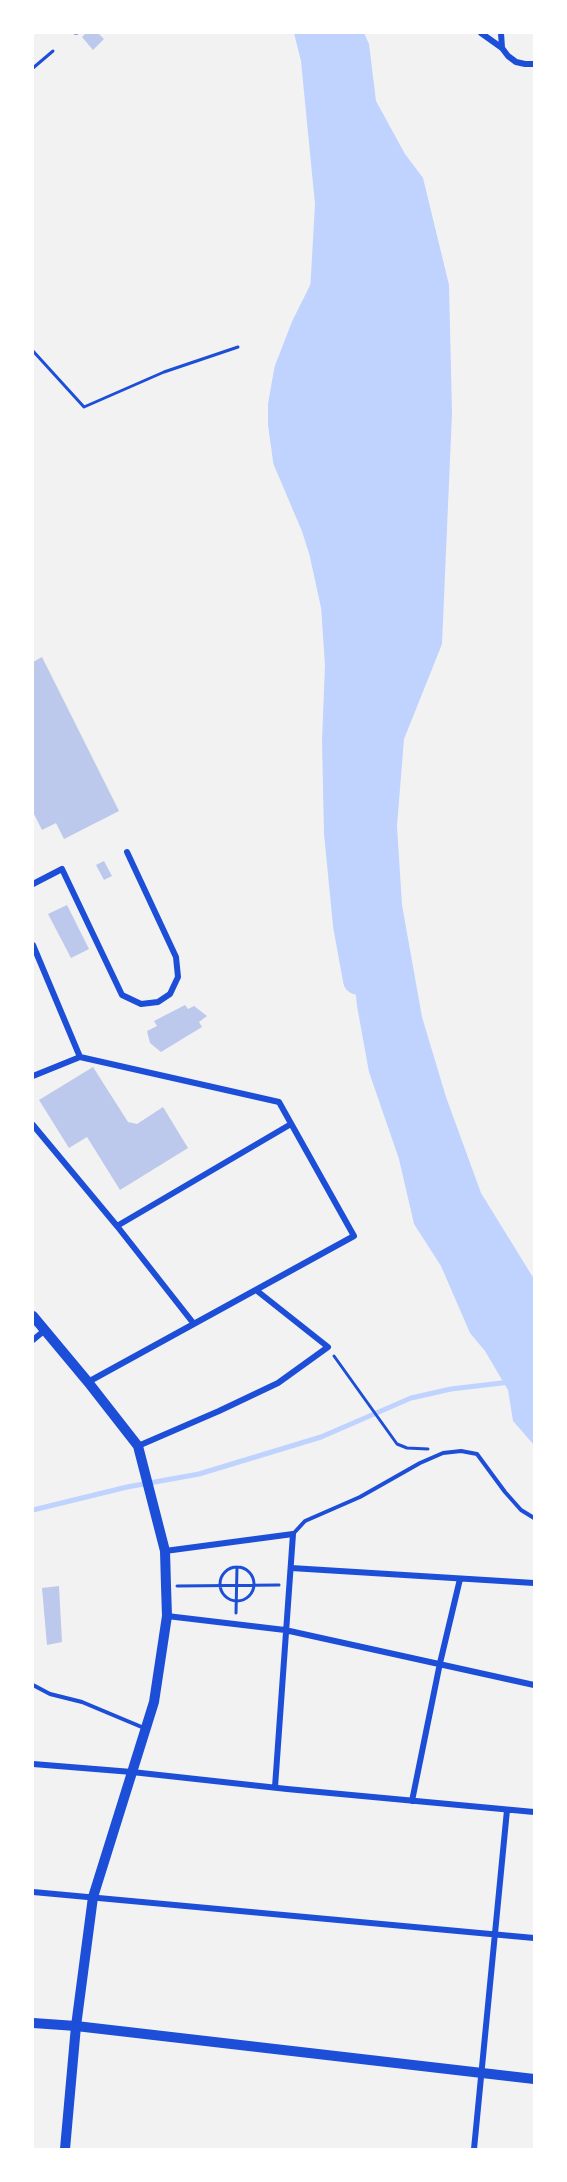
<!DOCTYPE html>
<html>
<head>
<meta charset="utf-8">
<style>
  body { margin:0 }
  #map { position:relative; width:567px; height:2182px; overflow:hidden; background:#f2f2f2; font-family:Mulish,sans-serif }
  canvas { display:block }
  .frame { position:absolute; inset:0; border:34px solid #fff; pointer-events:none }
</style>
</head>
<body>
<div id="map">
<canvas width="567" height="2182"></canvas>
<div class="frame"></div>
</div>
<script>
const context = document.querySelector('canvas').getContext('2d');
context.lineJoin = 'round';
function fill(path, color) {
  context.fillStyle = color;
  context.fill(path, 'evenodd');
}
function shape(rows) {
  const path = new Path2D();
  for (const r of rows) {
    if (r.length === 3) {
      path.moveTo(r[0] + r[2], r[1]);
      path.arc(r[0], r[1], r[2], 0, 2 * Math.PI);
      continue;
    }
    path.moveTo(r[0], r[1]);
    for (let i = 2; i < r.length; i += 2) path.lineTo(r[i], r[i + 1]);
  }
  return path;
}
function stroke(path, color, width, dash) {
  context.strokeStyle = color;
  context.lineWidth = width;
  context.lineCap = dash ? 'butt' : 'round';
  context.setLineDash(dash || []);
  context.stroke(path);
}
fill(shape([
  [294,33,364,33,369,44,376,101,405,154,423,178,449,285,452,413,442,644,404,739,397,826,402,905,422,1017,446,1097,481,1193,534,1279,534,1445,513,1421,508,1390,485,1351,470,1333,441,1266,414,1224,399,1159,369,1072,357,1006,346,889,347,787,342,665,330,573,286,438,295,387,307,346,315,204,301,61]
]), '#bfd3fe');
stroke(shape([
  [33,1510,127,1487,199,1474,321,1437,411,1398,451,1389,510,1382]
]), '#bfd3fe', 5);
stroke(shape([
  [326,287,306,327,289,371,283,405,283,424,288,460,316,526,324,551,336,606,340,665,337,741,339,833,348,925,358,980]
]), '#bfd3fe', 30);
fill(shape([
  [86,33,98,33,104,39,93,50,82,37],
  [42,657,119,811,64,839,56,823,42,830,33,812,33,662],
  [104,861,112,876,104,880,96,865],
  [67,905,89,949,71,958,48,914],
  [185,1005,188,1009,194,1006,207,1016,199,1022,202,1027,161,1052,150,1043,147,1031,157,1026,154,1021],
  [93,1067,128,1122,137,1124,163,1107,188,1148,120,1190,87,1137,69,1148,39,1100],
  [59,1586,62,1642,47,1645,42,1588]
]), '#bdc9ec');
stroke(shape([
  [75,33,77,33],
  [33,68,53,51],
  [33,351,84,407,164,372,238,347],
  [334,1356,397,1444,407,1448,428,1449],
  [237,1584,17],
  [177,1586,279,1585],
  [236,1613,237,1567]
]), '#1d4ed8', 3);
stroke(shape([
  [293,1534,305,1521,360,1497,420,1463,443,1453,461,1451,477,1454,505,1492,521,1510,534,1518],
  [33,1685,50,1694,82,1702,144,1728]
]), '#1d4ed8', 4);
stroke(shape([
  [481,33,502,48],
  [501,33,502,48,508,56,516,62,525,64,534,64],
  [33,884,62,869,122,995,141,1004,158,1002,170,994,178,977,176,957,127,852],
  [33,945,80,1057],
  [33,1076,80,1057,279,1102,354,1236,88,1382],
  [33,1125,117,1226],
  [194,1324,117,1226,291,1124],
  [33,1340,45,1330],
  [138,1446,219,1411,278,1383,328,1347,256,1290],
  [165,1551,293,1534,275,1787],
  [291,1568,534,1583],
  [167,1616,285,1630,534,1685],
  [33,1764,132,1772,287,1789,534,1812],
  [412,1801,440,1663,460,1579],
  [33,1892,534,1938],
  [474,2149,507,1810]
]), '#1d4ed8', 6);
stroke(shape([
  [33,1316,88,1382,138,1446,165,1551,166,1586,167,1616,154,1702,93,1897,76,2026,65,2149]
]), '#1d4ed8', 10);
stroke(shape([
  [33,2023,76,2026,534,2079]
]), '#1d4ed8', 10);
</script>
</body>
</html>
